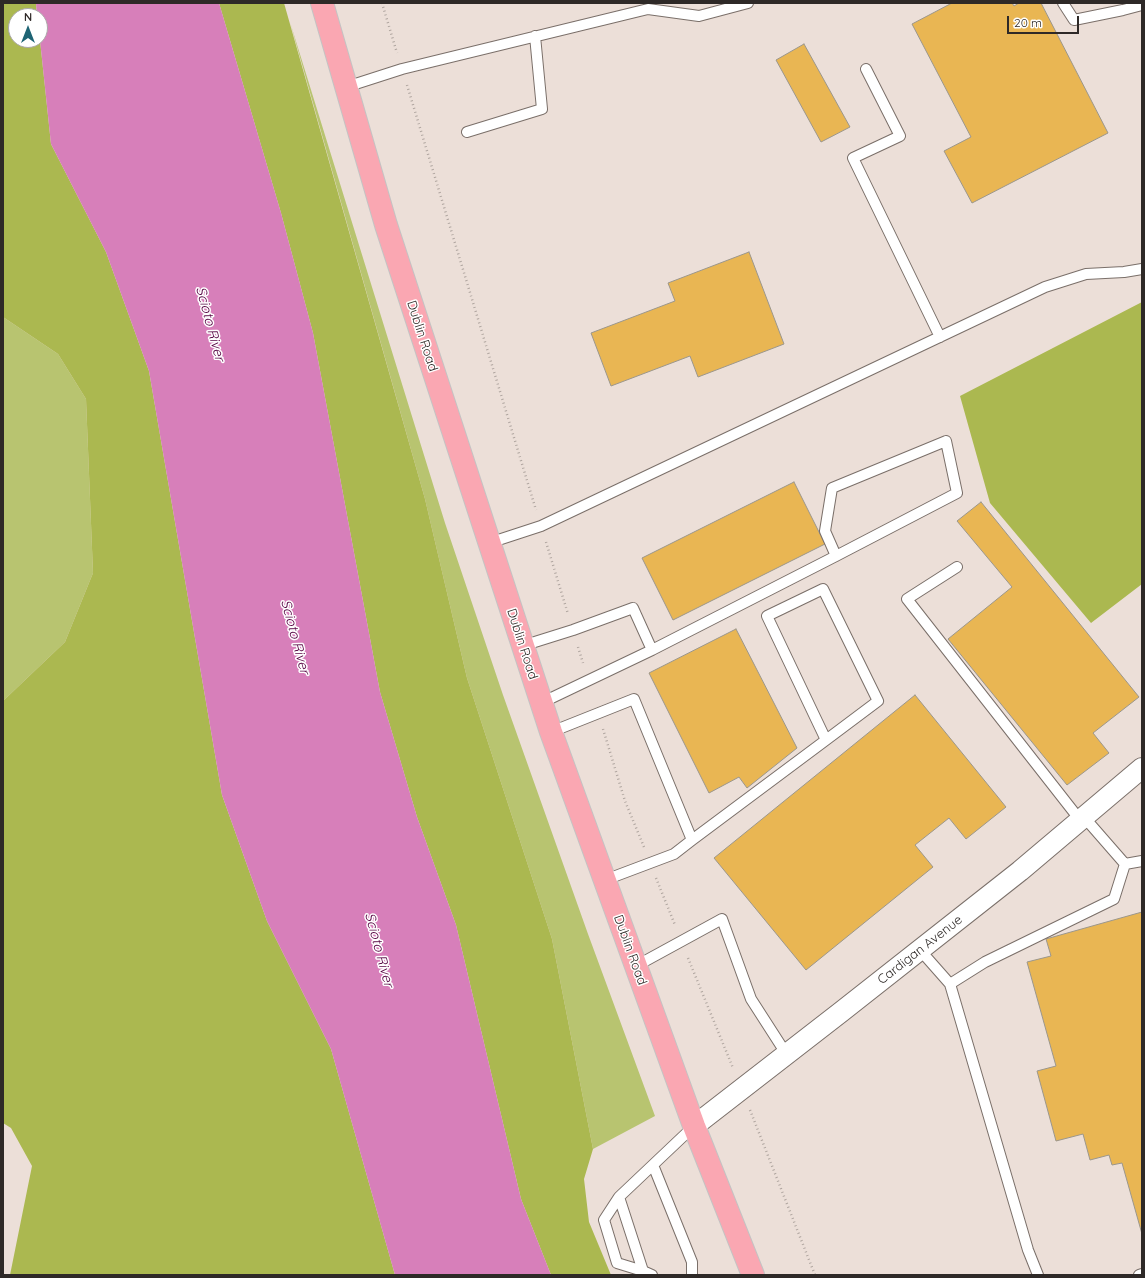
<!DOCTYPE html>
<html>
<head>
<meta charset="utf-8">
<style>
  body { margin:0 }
  #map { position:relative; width:1145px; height:1278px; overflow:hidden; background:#ecdfd8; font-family:Quicksand,sans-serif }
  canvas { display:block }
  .frame { position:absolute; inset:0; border:4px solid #2e2927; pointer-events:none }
  .north { position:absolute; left:8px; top:8px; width:40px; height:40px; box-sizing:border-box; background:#fff; border:1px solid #aba9a9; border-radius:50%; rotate:0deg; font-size:11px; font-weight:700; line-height:16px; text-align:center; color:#2e2927 }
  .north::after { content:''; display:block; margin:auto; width:14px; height:18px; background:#1e6474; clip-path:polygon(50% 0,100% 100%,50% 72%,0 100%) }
  .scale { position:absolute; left:1007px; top:16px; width:72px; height:18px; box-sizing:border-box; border:2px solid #2e2927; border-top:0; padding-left:5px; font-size:12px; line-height:14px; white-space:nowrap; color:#2e2927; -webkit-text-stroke:3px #fff; paint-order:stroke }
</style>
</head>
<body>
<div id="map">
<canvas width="1145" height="1278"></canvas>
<div class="frame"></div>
<div class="north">N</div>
<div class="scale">20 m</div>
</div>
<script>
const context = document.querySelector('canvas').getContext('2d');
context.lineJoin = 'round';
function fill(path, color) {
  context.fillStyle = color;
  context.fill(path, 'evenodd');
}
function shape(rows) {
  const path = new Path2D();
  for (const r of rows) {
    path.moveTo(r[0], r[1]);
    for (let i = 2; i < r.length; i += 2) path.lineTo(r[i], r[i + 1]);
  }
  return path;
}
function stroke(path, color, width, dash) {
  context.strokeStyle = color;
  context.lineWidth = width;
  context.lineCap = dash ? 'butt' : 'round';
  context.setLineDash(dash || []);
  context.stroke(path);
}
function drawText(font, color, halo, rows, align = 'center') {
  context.font = font + ' Quicksand,sans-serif';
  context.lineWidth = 3;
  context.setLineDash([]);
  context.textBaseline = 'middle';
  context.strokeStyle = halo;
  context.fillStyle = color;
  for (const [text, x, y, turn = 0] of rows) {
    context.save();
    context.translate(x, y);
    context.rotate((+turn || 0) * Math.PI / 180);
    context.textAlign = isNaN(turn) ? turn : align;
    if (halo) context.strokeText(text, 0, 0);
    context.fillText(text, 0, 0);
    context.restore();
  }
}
fill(shape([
  [290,22,445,523,503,695,588,934,655,1116,593,1149,552,939,467,678,425,499],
  [3,317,58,354,86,399,93,573,65,642,3,701]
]), '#b8c470');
fill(shape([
  [3,3,36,3,37,16,16,16,16,40,40,40,51,144,106,252,149,371,222,795,267,921,331,1049,395,1275,10,1275,32,1166,11,1128,3,1123,3,701,65,642,93,573,86,399,58,354,3,317],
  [219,3,284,3,425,499,467,678,552,939,593,1149,584,1179,589,1222,611,1275,551,1275,521,1199,456,925,417,817,380,692,313,333,281,213],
  [1142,302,1142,584,1091,623,990,503,960,396]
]), '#abb850');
fill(shape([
  [36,3,219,3,281,213,313,333,380,692,417,817,456,925,521,1199,551,1275,395,1275,331,1049,267,921,222,795,149,371,106,252,51,144,40,40,40,16,37,16]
]), '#d77fba');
const building = shape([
  [952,3,1012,3,1014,6,1019,3,1041,3,1108,133,972,203,944,151,971,137,912,24,952,3],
  [804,44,850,127,821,142,776,60,804,44],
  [749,252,784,344,698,377,690,356,611,386,591,333,675,301,668,283,749,252],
  [794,482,825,544,673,620,642,558,794,482],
  [981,502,1139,697,1093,733,1109,753,1067,785,948,639,1012,587,957,521,981,502],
  [736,629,797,748,747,788,739,777,709,793,649,673,736,629],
  [915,695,1006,807,966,839,949,818,915,845,933,867,806,970,714,858,915,695],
  [1142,912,1142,1234,1122,1163,1112,1165,1109,1155,1090,1160,1083,1134,1056,1141,1037,1071,1056,1066,1027,962,1051,956,1046,939,1142,912]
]);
fill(building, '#e9b653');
stroke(building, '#9b968b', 1);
const lane = shape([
  [1063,3,1074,20,1123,10,1142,5],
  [866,69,900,136,853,158,940,337],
  [346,87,402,69,648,9,699,16,748,3],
  [467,132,542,109,535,36],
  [489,543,541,526,1045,287,1086,274,1124,272,1142,269],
  [957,567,907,599,1080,820],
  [522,646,573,630,633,608,652,650,836,556,957,493,946,441,832,488,825,531,836,556],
  [541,703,652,650],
  [551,732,634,699,692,840],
  [1125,864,1142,861],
  [605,880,674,854,692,840,826,740,878,701,823,589,767,616,826,740],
  [920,950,950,984,1028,1250,1038,1275],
  [636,966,722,919,751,999,787,1055],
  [950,984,985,962,1114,899,1125,864,1084,817],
  [653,1165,692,1262,692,1275],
  [619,1197,604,1220,617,1263,643,1271],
  [652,1275,643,1271,619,1197,694,1126],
  [1139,1275,1142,1274]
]);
const street = shape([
  [694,1126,841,1012,1020,871,1142,768]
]);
const primary = shape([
  [322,3,386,225,551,732,694,1126,753,1275]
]);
stroke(lane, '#7a6f69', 12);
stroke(street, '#7a6f69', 22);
stroke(primary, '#c4c3c3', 24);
stroke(shape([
  [382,3,397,53],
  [407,85,536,510],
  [546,542,568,614],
  [578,647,583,663],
  [603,729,625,801,644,847],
  [656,878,675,925],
  [688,958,733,1068],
  [750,1110,815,1275]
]), '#b0a6a0', 2.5, [1, 3]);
stroke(lane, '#fff', 10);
stroke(street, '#fff', 20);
stroke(primary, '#faa7b2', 22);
drawText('13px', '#2e2927', '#fff', [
  ["Dublin Road",422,336,72],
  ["Dublin Road",522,644,72],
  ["Dublin Road",630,950,70],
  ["Cardigan Avenue",920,950,-38]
]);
drawText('italic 14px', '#560543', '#fff', [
  ["Scioto River",210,324,75],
  ["Scioto River",295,637,75],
  ["Scioto River",379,950,75]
]);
</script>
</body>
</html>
